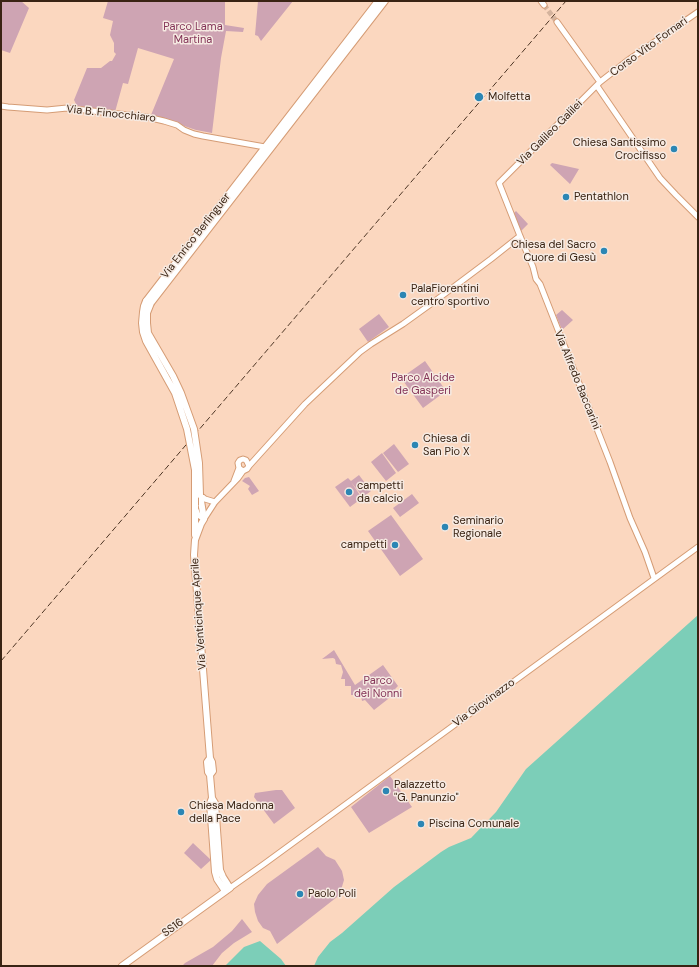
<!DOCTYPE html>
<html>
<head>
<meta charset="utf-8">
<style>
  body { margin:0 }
  #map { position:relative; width:699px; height:967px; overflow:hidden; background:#fbd7bf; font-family:"DM Sans",sans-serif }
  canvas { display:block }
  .frame { position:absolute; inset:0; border:2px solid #392313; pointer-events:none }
</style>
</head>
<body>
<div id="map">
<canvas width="699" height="967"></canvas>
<div class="frame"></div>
</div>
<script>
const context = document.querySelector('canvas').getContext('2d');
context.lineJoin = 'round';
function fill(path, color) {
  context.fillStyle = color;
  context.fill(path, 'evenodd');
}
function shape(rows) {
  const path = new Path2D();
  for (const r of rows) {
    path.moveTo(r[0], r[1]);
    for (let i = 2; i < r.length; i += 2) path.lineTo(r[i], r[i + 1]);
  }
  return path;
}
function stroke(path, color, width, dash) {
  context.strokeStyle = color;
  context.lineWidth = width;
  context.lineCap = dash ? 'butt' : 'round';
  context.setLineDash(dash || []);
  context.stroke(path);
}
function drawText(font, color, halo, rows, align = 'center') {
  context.font = font + ' "DM Sans",sans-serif';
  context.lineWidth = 3;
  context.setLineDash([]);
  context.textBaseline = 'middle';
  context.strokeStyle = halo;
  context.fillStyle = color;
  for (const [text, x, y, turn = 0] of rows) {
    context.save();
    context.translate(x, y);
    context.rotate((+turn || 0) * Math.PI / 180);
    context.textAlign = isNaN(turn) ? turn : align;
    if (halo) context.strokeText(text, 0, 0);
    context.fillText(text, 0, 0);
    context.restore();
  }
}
fill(shape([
  [1,1,21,1,29,8,10,53,1,50],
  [108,1,225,1,225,25,244,28,243,32,226,31,221,58,212,133,196,130,184,126,173,121,151,115,174,59,138,48,128,84,123,83,115,112,77,106,74,100,87,68,101,68,110,61,112,61,116,54,114,52,114,43,110,35,113,21,103,18],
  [258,1,293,1,261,41,258,36,255,35],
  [552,163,579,169,570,184,550,165],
  [516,211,528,224,521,231,514,213],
  [562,310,573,320,562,330,556,315],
  [379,314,389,327,368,342,359,329],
  [425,361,446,391,423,408,401,378],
  [394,444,409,464,398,472,383,453],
  [382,453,396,473,386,481,371,462],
  [359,475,371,491,363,497,351,482,362,498,350,507,335,487,348,478,351,481],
  [249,477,259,491,252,495,248,489,250,486,242,481,245,478],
  [412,494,419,503,400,517,393,508],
  [391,515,423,559,400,576,368,531],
  [334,650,355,685,383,665,398,686,395,689,397,692,374,710,365,700,362,701,361,695,351,695,351,686,345,686,345,679,341,679,343,672,341,665,336,664,335,659,333,658,322,659],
  [390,776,412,807,369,833,351,807],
  [276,790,282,790,295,808,274,824,254,797,255,793],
  [193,843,211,860,201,869,184,853],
  [318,847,326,856,335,860,342,871,344,880,341,890,337,897,277,944,270,931,263,928,258,921,255,912,254,904,258,895,267,884],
  [242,919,252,932,234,943,222,953,212,966,182,966,185,963,213,947,232,931]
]), '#cea4b3');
fill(shape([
  [698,615,698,966,314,966,318,957,330,942,342,933,394,887,441,852,449,847,471,838,496,812,526,769],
  [260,941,281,959,286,966,225,966,244,947]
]), '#7cceb8');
stroke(shape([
  [544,5,557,22]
]), '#d4b39d', 5, [5, 2.5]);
const tertiary = shape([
  [541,1,544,5],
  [557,22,600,82],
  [597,86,660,178,676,195,698,217],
  [1,106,8,107,47,110,67,108,101,112,147,117,164,121,177,125,184,130,194,134,203,136,265,147,269,147],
  [249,466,305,404,360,352,371,344,403,324,435,301,491,259,520,236],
  [234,481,239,468,238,463,240,460,243,459,246,460,249,466,247,469,243,471,239,468],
  [200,495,205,499,215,502],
  [196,510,198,515,204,519,215,502,238,478,243,471],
  [654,578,645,552,630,518,610,462,540,284,536,279,533,267,520,236,499,183,600,82,627,61,698,12],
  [230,888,264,864,698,547]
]);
const secondary = shape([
  [146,301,378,1],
  [151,303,385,1],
  [200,495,204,519,201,524,195,540,194,555,210,758,212,762,213,771,210,775],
  [195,505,195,535],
  [212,798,210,803,215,872,217,879,225,891],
  [122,966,230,888,223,877,220,870,215,803,212,798,210,775,208,772,207,762,210,758]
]);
stroke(tertiary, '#d59c75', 7);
stroke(secondary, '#d59c75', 8);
stroke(tertiary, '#fff', 5);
stroke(secondary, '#fff', 6);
stroke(shape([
  [1,661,566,1]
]), '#4e3625', 1, [6, 3]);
const secondaryBridge = shape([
  [146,301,144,306,143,312,142,323,143,332,146,341,175,393,187,429,195,470,195,505],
  [151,303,147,313,147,323,148,333,173,376,181,393,194,429,199,463,200,495]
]);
stroke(secondaryBridge, '#d59c75', 8, []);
stroke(secondaryBridge, '#fff', 6);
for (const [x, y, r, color] of [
  [479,97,5,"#2b86b4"],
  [674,149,4,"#2b86b4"],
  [566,197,4,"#2b86b4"],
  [604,251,4,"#2b86b4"],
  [403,295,4,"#2b86b4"],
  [415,445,4,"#2b86b4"],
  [349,492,4,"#2b86b4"],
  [445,527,4,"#2b86b4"],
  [395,545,4,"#2b86b4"],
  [386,791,4,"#2b86b4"],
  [181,812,4,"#2b86b4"],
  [421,824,4,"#2b86b4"],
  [300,894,4,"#2b86b4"]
]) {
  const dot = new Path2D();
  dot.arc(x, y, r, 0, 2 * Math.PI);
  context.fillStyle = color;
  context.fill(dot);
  stroke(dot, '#f6eae2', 1.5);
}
drawText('11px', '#833357', '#f6eae2', [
  ["Parco Lama",193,27],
  ["Martina",193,40],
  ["Parco Alcide",423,378],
  ["de Gasperi",423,391],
  ["Parco",378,681],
  ["dei Nonni",378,694]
]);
drawText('11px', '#392313', '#f6eae2', [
  ["Corso Vito Fornari",649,47,-36],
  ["Via B. Finocchiaro",111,114,6],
  ["Via Galileo Galilei",550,133,-45],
  ["Via Enrico Berlinguer",196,236,-52],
  ["Via Alfredo Baccarini",577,380,68],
  ["Via Venticinque Aprile",199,614,-94],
  ["Via Giovinazzo",484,703,-36],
  ["SS16",173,928,-36]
]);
drawText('11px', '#392313', '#f6eae2', [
  ["Molfetta",488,97],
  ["Chiesa Santissimo",666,143,"right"],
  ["Crocifisso",666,156,"right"],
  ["Pentathlon",574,197],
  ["Chiesa del Sacro",596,245,"right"],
  ["Cuore di Gesù",596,258,"right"],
  ["PalaFiorentini",411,289],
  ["centro sportivo",411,302],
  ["Chiesa di",423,439],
  ["San Pio X",423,452],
  ["campetti",357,486],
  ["da calcio",357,499],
  ["Seminario",453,521],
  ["Regionale",453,534],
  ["campetti",387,545,"right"],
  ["Palazzetto",394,785],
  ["\"G. Panunzio\"",394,798],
  ["Chiesa Madonna",189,806],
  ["della Pace",189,819],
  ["Piscina Comunale",429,824],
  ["Paolo Poli",308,894]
], 'left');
</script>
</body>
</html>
